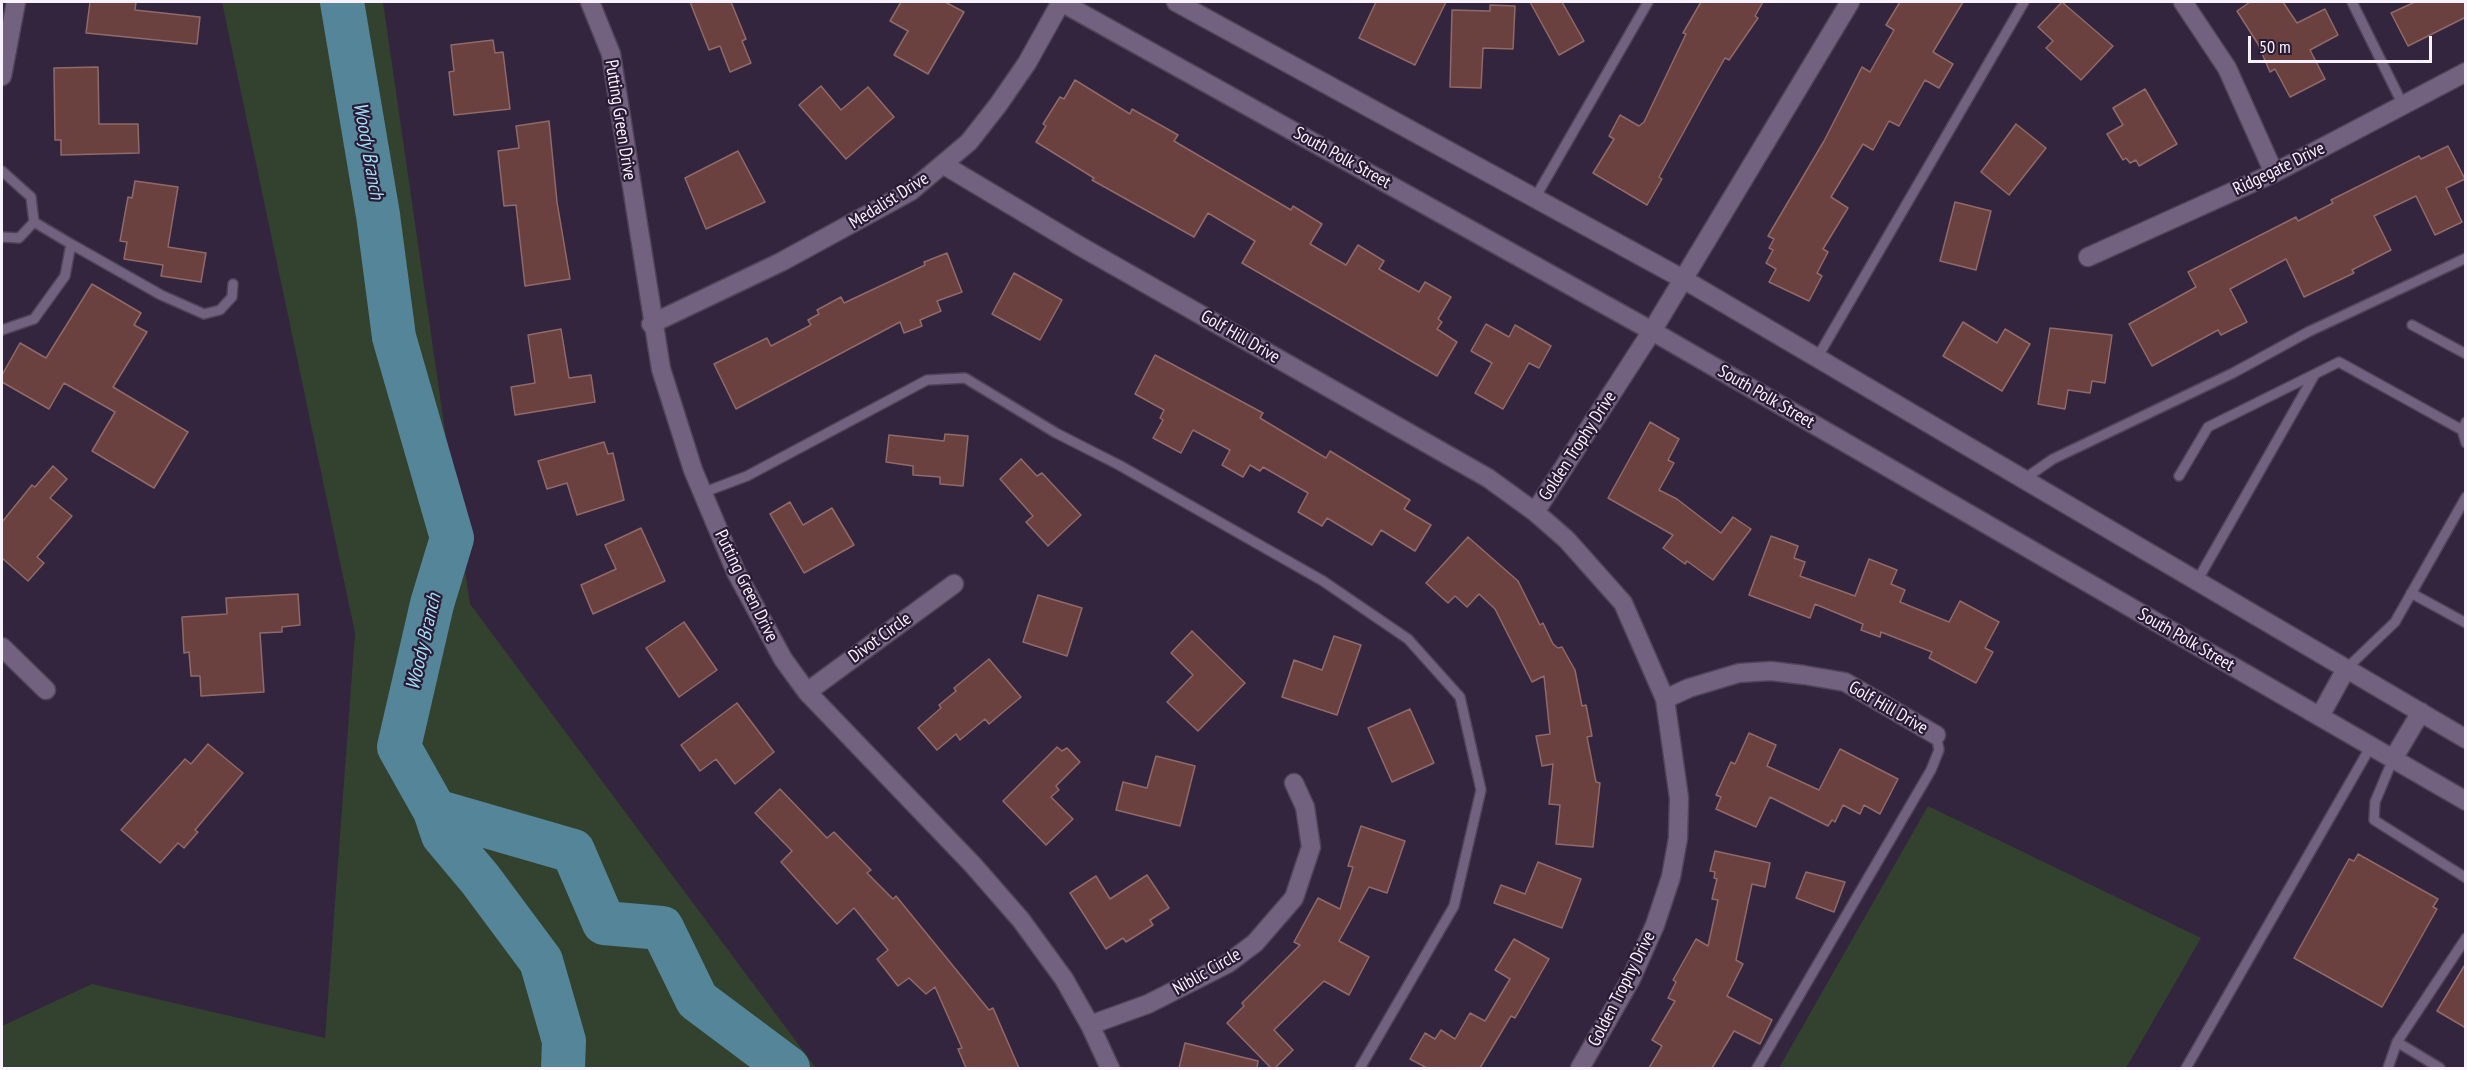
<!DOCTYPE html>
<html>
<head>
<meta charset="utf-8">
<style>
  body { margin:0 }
  #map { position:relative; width:2467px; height:1070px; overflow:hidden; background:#33253e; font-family:"PT Sans Narrow",sans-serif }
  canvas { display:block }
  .frame { position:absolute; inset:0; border:3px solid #f8f1fe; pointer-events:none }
  .scale { position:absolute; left:2248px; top:36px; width:184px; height:27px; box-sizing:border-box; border:3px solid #f8f1fe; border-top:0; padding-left:8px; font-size:18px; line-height:21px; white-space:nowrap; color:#f8f1fe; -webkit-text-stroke:4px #291b34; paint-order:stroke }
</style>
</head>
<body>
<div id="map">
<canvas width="2467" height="1070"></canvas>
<div class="frame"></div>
<div class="scale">50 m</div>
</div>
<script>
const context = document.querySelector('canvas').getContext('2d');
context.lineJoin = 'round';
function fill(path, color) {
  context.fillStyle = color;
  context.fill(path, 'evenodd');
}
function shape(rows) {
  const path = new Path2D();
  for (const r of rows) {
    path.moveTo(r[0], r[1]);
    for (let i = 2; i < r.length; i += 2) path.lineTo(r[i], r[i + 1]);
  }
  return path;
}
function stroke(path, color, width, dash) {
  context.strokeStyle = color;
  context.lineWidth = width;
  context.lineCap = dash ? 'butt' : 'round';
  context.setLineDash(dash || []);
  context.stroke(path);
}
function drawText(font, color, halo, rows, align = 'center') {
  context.font = font + ' "PT Sans Narrow",sans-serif';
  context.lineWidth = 4.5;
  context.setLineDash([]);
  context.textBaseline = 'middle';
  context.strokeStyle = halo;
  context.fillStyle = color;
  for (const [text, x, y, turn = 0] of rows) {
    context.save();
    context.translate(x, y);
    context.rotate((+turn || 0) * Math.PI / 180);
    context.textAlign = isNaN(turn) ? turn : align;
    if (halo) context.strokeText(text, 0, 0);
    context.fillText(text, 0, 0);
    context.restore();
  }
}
fill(shape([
  [222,2,383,2,470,604,816,1068,2,1068,2,1026,92,984,325,1038,355,633],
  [1928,806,2201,938,2126,1068,1779,1068]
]), '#32422f');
stroke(shape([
  [342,2,378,215,394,337,452,538,432,604,399,747,435,811,443,835,480,879,541,961,564,1041,563,1068],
  [435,811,573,851,604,923,662,928,697,1000,788,1068]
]), '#558598', 44);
const building = shape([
  [90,2,136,2,135,10,200,17,197,44,86,33,90,2],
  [690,2,731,2,746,39,742,41,751,63,730,72,720,46,709,50,690,2],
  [901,2,945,2,964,12,928,74,894,55,908,31,890,21,901,2],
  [1376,2,1446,2,1415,65,1359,38,1376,2],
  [1530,2,1562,2,1584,41,1559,55,1530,2],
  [1701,2,1763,2,1755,16,1758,18,1729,60,1725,58,1705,93,1659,177,1662,179,1647,205,1593,173,1614,139,1609,136,1620,115,1639,126,1644,122,1686,34,1683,33,1701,2],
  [1900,2,1963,2,1933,52,1953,64,1939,88,1925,80,1899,126,1889,121,1873,150,1863,144,1831,197,1848,208,1823,249,1828,252,1817,273,1822,276,1809,301,1769,282,1776,269,1766,263,1773,250,1769,248,1774,239,1768,236,1824,141,1862,67,1870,72,1894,30,1886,25,1900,2],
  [2062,2,2113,46,2081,80,2046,48,2053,41,2038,27,2062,2],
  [2250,2,2283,2,2297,23,2325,9,2338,35,2310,50,2325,79,2290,97,2275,69,2270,72,2258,44,2237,11,2250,2],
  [2415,2,2466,2,2466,17,2408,46,2391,13,2415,2],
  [1490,5,1515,6,1513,49,1483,48,1481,88,1450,87,1452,10,1490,11,1490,5],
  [493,40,495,53,503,52,510,109,454,115,449,72,454,71,451,45,493,40],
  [98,67,99,124,138,124,139,153,61,155,61,140,55,140,54,68,98,67],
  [1075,80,1130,114,1132,109,1178,135,1174,141,1291,210,1293,206,1322,224,1310,244,1346,265,1358,245,1384,261,1379,269,1419,292,1425,282,1451,297,1438,319,1442,322,1437,329,1457,342,1437,376,1242,263,1255,241,1208,213,1194,237,1092,180,1094,178,1036,142,1046,126,1043,124,1060,97,1064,99,1075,80],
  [821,86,841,110,868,87,894,117,846,159,799,105,821,86],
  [2145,89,2177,144,2139,166,2136,160,2130,163,2126,158,2123,160,2107,134,2123,125,2113,108,2145,89],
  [549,121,557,202,570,279,525,286,516,205,504,206,498,151,519,148,516,126,549,121],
  [2016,124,2046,148,2009,195,1981,172,2016,124],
  [2448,146,2465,179,2446,188,2462,222,2435,235,2416,196,2374,216,2391,250,2352,270,2354,273,2304,297,2286,259,2230,289,2247,322,2221,335,2218,330,2152,366,2129,324,2196,287,2188,272,2296,217,2298,221,2333,203,2331,200,2419,156,2421,159,2448,146],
  [738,151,765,202,706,229,685,178,738,151],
  [135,181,178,187,168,247,206,253,201,282,161,276,163,265,124,259,127,242,120,241,128,197,132,198,135,181],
  [1955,202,1991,211,1976,270,1940,261,1955,202],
  [947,253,962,292,937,301,941,311,920,320,922,326,904,333,900,322,736,409,714,364,767,338,771,346,811,325,808,320,819,314,817,310,841,297,844,303,925,265,924,262,947,253],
  [1014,273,1062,300,1040,340,992,314,1014,273],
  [92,284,141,313,134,325,147,332,113,387,188,432,154,488,92,451,115,412,64,383,49,409,2,382,2,375,20,343,46,358,92,284],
  [1963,322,1997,343,2005,329,2030,344,2002,391,1943,356,1963,322],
  [1486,324,1509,337,1515,325,1551,346,1539,368,1529,363,1503,409,1475,393,1492,363,1471,351,1486,324],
  [2050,328,2112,335,2105,383,2092,381,2090,393,2068,390,2065,409,2038,404,2050,328],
  [561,329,569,378,591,375,595,402,515,415,511,387,535,383,528,335,561,329],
  [1155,355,1263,413,1260,418,1326,458,1330,451,1410,500,1404,509,1431,525,1415,551,1381,530,1372,545,1327,518,1322,526,1298,512,1308,493,1263,467,1260,471,1250,465,1243,477,1222,465,1230,450,1193,430,1181,453,1153,438,1163,420,1160,418,1164,410,1135,394,1155,355],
  [1650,422,1679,439,1668,460,1674,463,1659,490,1677,499,1721,533,1733,517,1751,529,1713,580,1687,561,1685,564,1663,548,1673,535,1608,498,1650,422],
  [945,434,968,436,963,486,940,484,940,477,913,475,913,466,886,462,889,435,944,441,945,434],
  [604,442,608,454,613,453,624,500,577,515,567,483,547,489,538,461,604,442],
  [1021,459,1037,476,1042,473,1081,515,1048,546,1026,522,1033,516,1000,479,1021,459],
  [53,466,67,479,50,498,72,516,37,557,44,563,28,581,2,558,2,522,32,485,35,487,53,466],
  [790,502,803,525,832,508,854,545,804,573,770,514,790,502],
  [641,528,665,581,593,614,581,585,616,569,605,545,641,528],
  [1771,536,1798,546,1794,558,1805,562,1800,576,1855,596,1869,559,1897,570,1891,584,1905,590,1900,602,1949,622,1960,601,1999,622,1985,648,1993,652,1976,683,1929,658,1932,652,1881,632,1880,637,1861,630,1863,624,1815,604,1810,618,1749,595,1771,536],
  [1468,537,1518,581,1540,625,1543,623,1553,644,1558,648,1562,647,1575,670,1582,706,1586,705,1592,736,1587,737,1596,782,1600,783,1593,847,1556,844,1560,805,1549,804,1553,764,1542,766,1536,736,1550,734,1544,676,1532,682,1495,609,1479,594,1467,607,1455,596,1448,603,1426,583,1468,537],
  [298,594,300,625,282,627,282,632,260,633,264,692,201,696,200,676,191,676,189,652,184,653,182,617,227,614,226,598,298,594],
  [1038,595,1082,608,1067,656,1023,642,1038,595],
  [684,622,717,670,679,697,646,648,684,622],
  [1192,631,1245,683,1198,731,1167,702,1193,675,1171,653,1192,631],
  [1334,636,1361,645,1337,715,1282,697,1294,660,1322,670,1334,636],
  [989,659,1021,697,989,724,985,719,960,740,956,734,937,750,918,728,941,708,939,705,956,691,954,688,989,659],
  [737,703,774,752,735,784,716,759,700,771,681,745,737,703],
  [1410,709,1434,763,1392,782,1368,728,1410,709],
  [1749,733,1776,745,1767,766,1819,790,1840,749,1898,779,1880,814,1864,805,1860,814,1843,805,1835,822,1832,820,1828,826,1770,797,1756,827,1716,809,1721,797,1716,795,1731,762,1735,764,1749,733],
  [208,744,243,773,195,830,198,832,184,848,178,843,160,863,121,830,185,759,191,764,208,744],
  [1057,747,1062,751,1067,748,1080,762,1056,786,1059,790,1051,797,1073,819,1046,845,1003,801,1057,747],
  [1156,756,1195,766,1180,826,1116,810,1123,782,1147,788,1156,756],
  [780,789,827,838,834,832,871,870,867,873,893,899,896,896,989,1010,993,1008,1019,1068,966,1068,958,1049,962,1048,935,987,926,994,909,978,898,986,877,959,888,950,854,908,837,924,781,862,792,851,755,813,780,789],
  [1361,826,1405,841,1387,893,1369,887,1339,941,1369,957,1349,995,1324,981,1274,1030,1293,1050,1275,1068,1271,1068,1227,1023,1244,1006,1242,1003,1300,945,1294,942,1318,898,1340,909,1353,867,1348,866,1361,826],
  [1715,851,1770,863,1765,887,1752,884,1736,960,1743,964,1727,996,1772,1020,1760,1044,1734,1031,1712,1068,1649,1068,1662,1046,1652,1040,1675,1001,1668,998,1676,982,1673,980,1696,939,1708,946,1718,900,1712,899,1717,879,1714,878,1715,872,1710,871,1715,851],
  [2358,854,2438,899,2433,907,2437,909,2382,1007,2294,958,2349,859,2354,861,2358,854],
  [1538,862,1581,879,1562,928,1494,903,1501,885,1525,894,1538,862],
  [1806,872,1845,882,1834,912,1796,898,1806,872],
  [1147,875,1169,908,1150,920,1153,925,1126,942,1123,938,1106,949,1070,893,1096,876,1110,899,1147,875],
  [1514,939,1549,959,1515,1018,1511,1016,1480,1068,1427,1068,1410,1059,1425,1033,1435,1039,1441,1030,1455,1039,1470,1013,1485,1021,1510,979,1495,970,1514,939],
  [2466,963,2466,1028,2437,1011,2466,963],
  [1185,1043,1258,1061,1257,1068,1179,1068,1185,1043]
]);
fill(building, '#6b4140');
stroke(building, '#906a69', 1.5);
const lane = shape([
  [2352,2,2403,105],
  [2,171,31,197,34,222,71,244,65,276,34,319,2,330],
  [1535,198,1648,2],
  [2,237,19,238,34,222],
  [71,244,161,295,204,314,220,310,232,297,233,284],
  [2412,325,2466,354],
  [1817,358,2024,2],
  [2466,422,2462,430,2466,443],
  [2179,476,2208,427,2339,362,2462,430],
  [2024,479,2053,459,2233,373,2308,332,2466,258],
  [702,493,747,476,927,380,965,378,1056,433,1119,465,1323,581,1408,639,1460,697,1481,790,1454,906,1360,1068],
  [2197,581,2315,374],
  [2411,593,2466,623],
  [2346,669,2395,622,2466,497],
  [2393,759,2375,802,2374,820,2466,878],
  [2397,1042,2440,1068],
  [1757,1068,1931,770,1939,750,1936,735],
  [2186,1068,2371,746],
  [2388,1068,2397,1042,2466,938]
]);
const street = shape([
  [590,2,611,54,661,369,693,470,736,572,783,659,807,692,973,865,1021,920,1064,979,1090,1025,1110,1068],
  [2183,2,2227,68,2274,173],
  [2,76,16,2],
  [944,165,1078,245,1488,478,1535,512,1567,540,1623,603,1665,699,1679,798,1678,838,1671,877,1655,925,1631,979,1580,1068],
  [2088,257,2274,173,2466,72],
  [651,324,781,262,911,191,969,142,998,105,1027,63,1061,2],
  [1535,512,1652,331,1850,2],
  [2,647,46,690],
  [807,692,954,584],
  [1665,699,1689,688,1739,673,1771,671,1804,675,1845,682,1936,735],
  [1090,1025,1148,1004,1227,964,1255,943,1294,898,1311,847,1305,807,1294,783]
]);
const secondary = shape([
  [1061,2,1652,331,2466,801],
  [1176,2,1683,279,2466,739],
  [2320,716,2346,669],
  [2393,759,2421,712]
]);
stroke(lane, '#504458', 12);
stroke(street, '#504458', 21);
stroke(secondary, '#504458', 21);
stroke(lane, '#726280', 9);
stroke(street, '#726280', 18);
stroke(secondary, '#726280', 18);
drawText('18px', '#f8f1fe', '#291b34', [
  ["Putting Green Drive",620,120,81],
  ["South Polk Street",1342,158,29],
  ["Ridgegate Drive",2279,169,-26],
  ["Medalist Drive",889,201,-32],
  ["Golf Hill Drive",1240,337,30],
  ["South Polk Street",1766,397,30],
  ["Golden Trophy Drive",1578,446,-57],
  ["Putting Green Drive",746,586,64],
  ["Divot Circle",880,638,-36],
  ["South Polk Street",2186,640,30],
  ["Golf Hill Drive",1888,708,30],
  ["Niblic Circle",1207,972,-30],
  ["Golden Trophy Drive",1622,989,-63]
]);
drawText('italic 20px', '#a2dff9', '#291b34', [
  ["Woody Branch",368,151,80],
  ["Woody Branch",424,642,-77]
]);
</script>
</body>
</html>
